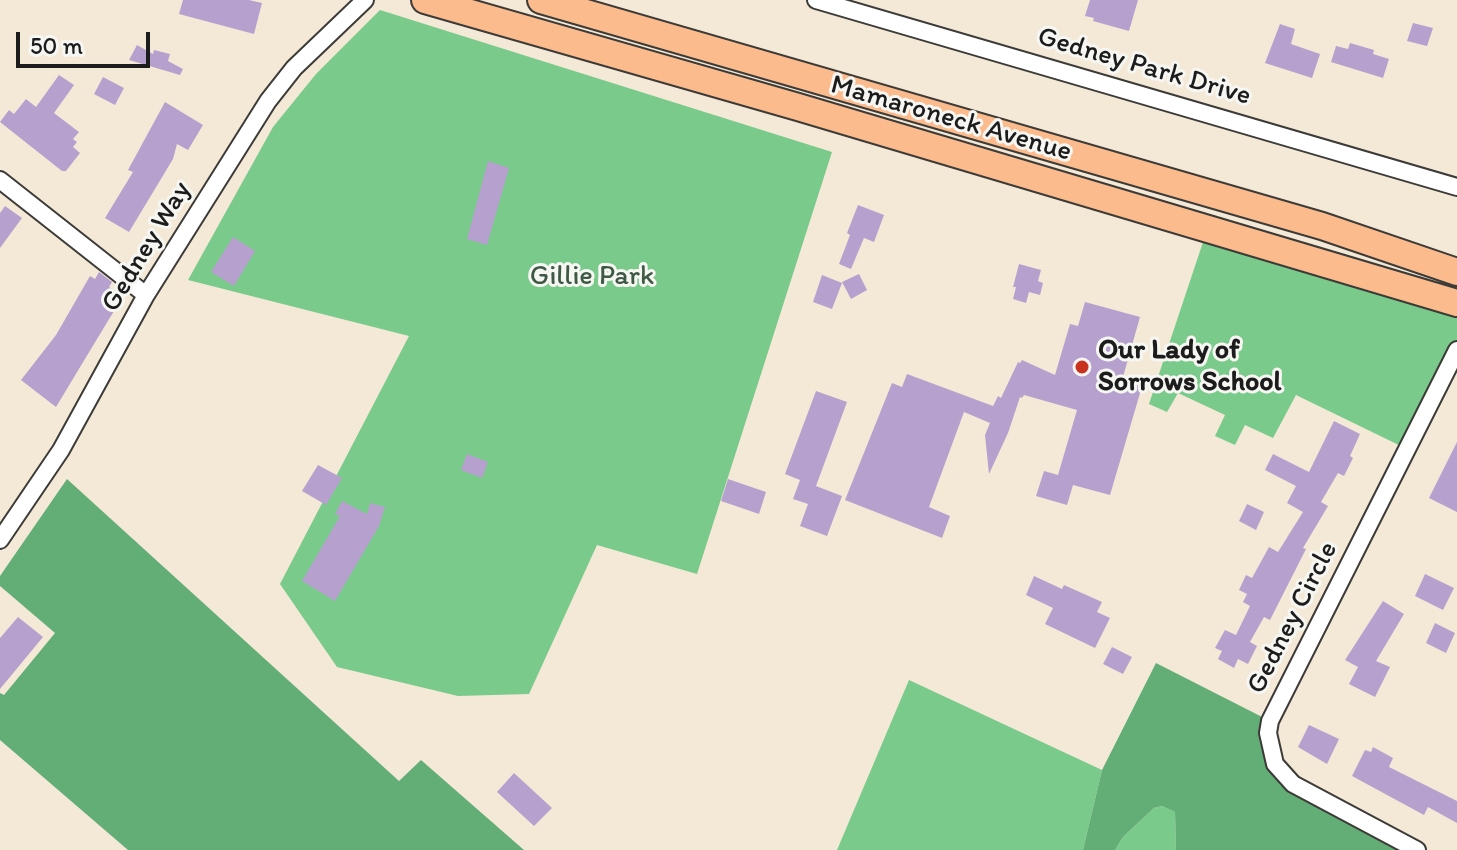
<!DOCTYPE html>
<html>
<head>
<meta charset="utf-8">
<style>
  body { margin:0 }
  #map { position:relative; width:1457px; height:850px; overflow:hidden; background:#f4e9d7; font-family:Itim,sans-serif }
  canvas { display:block }
  .scale { position:absolute; left:16px; top:32px; width:134px; height:36px; box-sizing:border-box; border:4px solid #1c1c1c; border-top:0; padding-left:10px; font-size:24px; line-height:28px; white-space:nowrap; color:#1c1c1c; -webkit-text-stroke:6px #f6f6f2; paint-order:stroke }
</style>
</head>
<body>
<div id="map">
<canvas width="1457" height="850"></canvas>
<div class="scale">50 m</div>
</div>
<script>
const context = document.querySelector('canvas').getContext('2d');
context.lineJoin = 'round';
function fill(path, color) {
  context.fillStyle = color;
  context.fill(path, 'evenodd');
}
function shape(rows) {
  const path = new Path2D();
  for (const r of rows) {
    path.moveTo(r[0], r[1]);
    for (let i = 2; i < r.length; i += 2) path.lineTo(r[i], r[i + 1]);
  }
  return path;
}
function stroke(path, color, width, dash) {
  context.strokeStyle = color;
  context.lineWidth = width;
  context.lineCap = dash ? 'butt' : 'round';
  context.setLineDash(dash || []);
  context.stroke(path);
}
function drawText(font, color, halo, rows, align = 'center') {
  context.font = font + ' Itim,sans-serif';
  context.lineWidth = 6;
  context.setLineDash([]);
  context.textBaseline = 'middle';
  context.strokeStyle = halo;
  context.fillStyle = color;
  for (const [text, x, y, turn = 0] of rows) {
    context.save();
    context.translate(x, y);
    context.rotate((+turn || 0) * Math.PI / 180);
    context.textAlign = isNaN(turn) ? turn : align;
    if (halo) context.strokeText(text, 0, 0);
    context.fillText(text, 0, 0);
    context.restore();
  }
}
fill(shape([
  [380,10,832,152,697,574,597,545,529,694,458,696,337,667,280,584,409,336,188,280,273,127,316,74],
  [1208,227,1457,303,1457,350,1407,449,1296,395,1273,438,1245,425,1235,445,1215,436,1225,415,1178,393,1167,412,1149,404],
  [909,680,1102,770,1083,850,837,850],
  [1162,806,1175,812,1176,850,1115,850,1123,837,1154,808]
]), '#7aca8b');
fill(shape([
  [67,479,399,781,421,760,524,850,128,850,0,740,0,693,4,695,55,633,0,586,0,576],
  [1156,663,1270,721,1275,764,1417,850,1176,850,1175,812,1162,806,1154,808,1123,837,1115,850,1083,850,1102,770]
]), '#63ae77');
fill(shape([
  [183,0,249,0,262,3,254,34,179,14],
  [1090,0,1138,0,1129,31,1093,21,1094,18,1085,16],
  [1413,23,1433,28,1427,46,1407,41],
  [1280,24,1295,29,1291,44,1320,54,1312,78,1265,63],
  [1350,43,1374,50,1373,54,1389,59,1383,78,1331,62,1336,46,1348,49],
  [137,45,153,54,154,50,170,54,168,61,183,69,180,75,129,60],
  [59,75,74,85,54,113,79,132,73,139,77,142,73,147,80,153,66,171,62,171,0,122,9,110,14,114,26,99,36,107],
  [103,77,124,88,115,105,94,94],
  [165,102,203,125,188,150,177,144,173,159,129,232,105,218,133,172,128,170],
  [488,161,509,168,487,245,467,239],
  [858,205,884,215,874,242,864,238,851,269,839,264,850,235,847,233],
  [5,206,22,218,0,248,0,213],
  [233,237,255,251,234,286,211,272],
  [1019,264,1041,270,1038,281,1043,283,1040,295,1029,292,1026,303,1013,299,1016,287,1013,287],
  [99,272,112,282,109,287,123,296,56,407,21,380,56,335,90,276,95,279],
  [859,274,867,290,851,299,842,282],
  [822,275,842,283,832,309,813,302],
  [1085,302,1140,317,1123,377,1143,383,1110,495,1073,485,1067,505,1036,496,1044,471,1058,475,1077,410,1024,395,1022,398,1020,397,1008,433,989,474,985,435,990,423,964,412,929,507,950,516,942,538,845,500,892,383,902,387,907,374,993,406,998,396,1001,398,1018,362,1020,363,1022,360,1055,375,1070,324,1078,326],
  [816,391,847,402,816,486,842,496,827,536,800,526,808,504,793,499,800,480,785,474],
  [1334,421,1360,434,1350,456,1353,458,1344,476,1338,473,1321,502,1328,506,1303,548,1306,549,1270,620,1264,617,1250,642,1257,646,1248,664,1238,659,1234,668,1218,659,1222,651,1215,648,1225,630,1236,635,1250,606,1243,602,1247,594,1239,590,1246,575,1252,578,1269,547,1278,552,1303,512,1287,503,1296,486,1265,470,1273,454,1309,472],
  [1457,442,1457,512,1429,498],
  [467,454,488,462,482,478,461,470],
  [318,465,342,478,326,505,302,491],
  [728,479,766,492,759,514,721,501],
  [342,501,367,514,370,503,385,507,379,526,335,601,302,581,340,516,335,514],
  [1247,504,1264,512,1256,530,1239,521],
  [1425,574,1454,588,1443,610,1415,596],
  [1034,576,1062,589,1064,585,1102,602,1097,612,1110,618,1095,648,1045,624,1053,608,1026,595],
  [1383,601,1404,614,1376,661,1390,667,1375,697,1349,684,1358,667,1345,660],
  [18,617,43,637,0,689,0,638],
  [1435,623,1455,633,1446,653,1426,643],
  [1112,647,1132,657,1123,674,1103,664],
  [1309,725,1339,739,1327,764,1298,747],
  [1373,747,1393,758,1389,767,1457,801,1457,823,1428,807,1424,815,1352,776,1365,750,1371,752],
  [514,773,552,808,534,826,497,792]
]), '#b6a0ce');
const minor = shape([
  [816,0,1457,187],
  [0,180,146,295],
  [0,540,61,450,146,295,268,101,294,68,365,0],
  [1417,850,1293,784,1275,764,1268,733,1270,721,1457,350]
]);
const primary = shape([
  [425,0,798,107,1457,303],
  [541,0,1322,226,1457,272]
]);
stroke(minor, '#3c3b38', 20);
stroke(primary, '#3c3b38', 30);
stroke(minor, '#fff', 16);
stroke(primary, '#fbbb8c', 26);
for (const [x, y, r, color] of [
  [1082,367,8,"#c8321e"]
]) {
  const dot = new Path2D();
  dot.arc(x, y, r, 0, 2 * Math.PI);
  context.fillStyle = color;
  context.fill(dot);
  stroke(dot, '#f6f6f2', 3);
}
drawText('28px', '#1c1c1c', '#f6f6f2', [
  ["Gedney Park Drive",1144,67,16],
  ["Mamaroneck Avenue",951,119,16],
  ["Gedney Way",147,247,-59],
  ["Gedney Circle",1293,618,-63]
]);
drawText('28px', '#3d5943', '#f6f6f2', [
  ["Gillie Park",592,277]
]);
drawText('bold 28px', '#1c1c1c', '#f6f6f2', [
  ["Our Lady of",1098,351],
  ["Sorrows School",1098,383]
], 'left');
</script>
</body>
</html>
